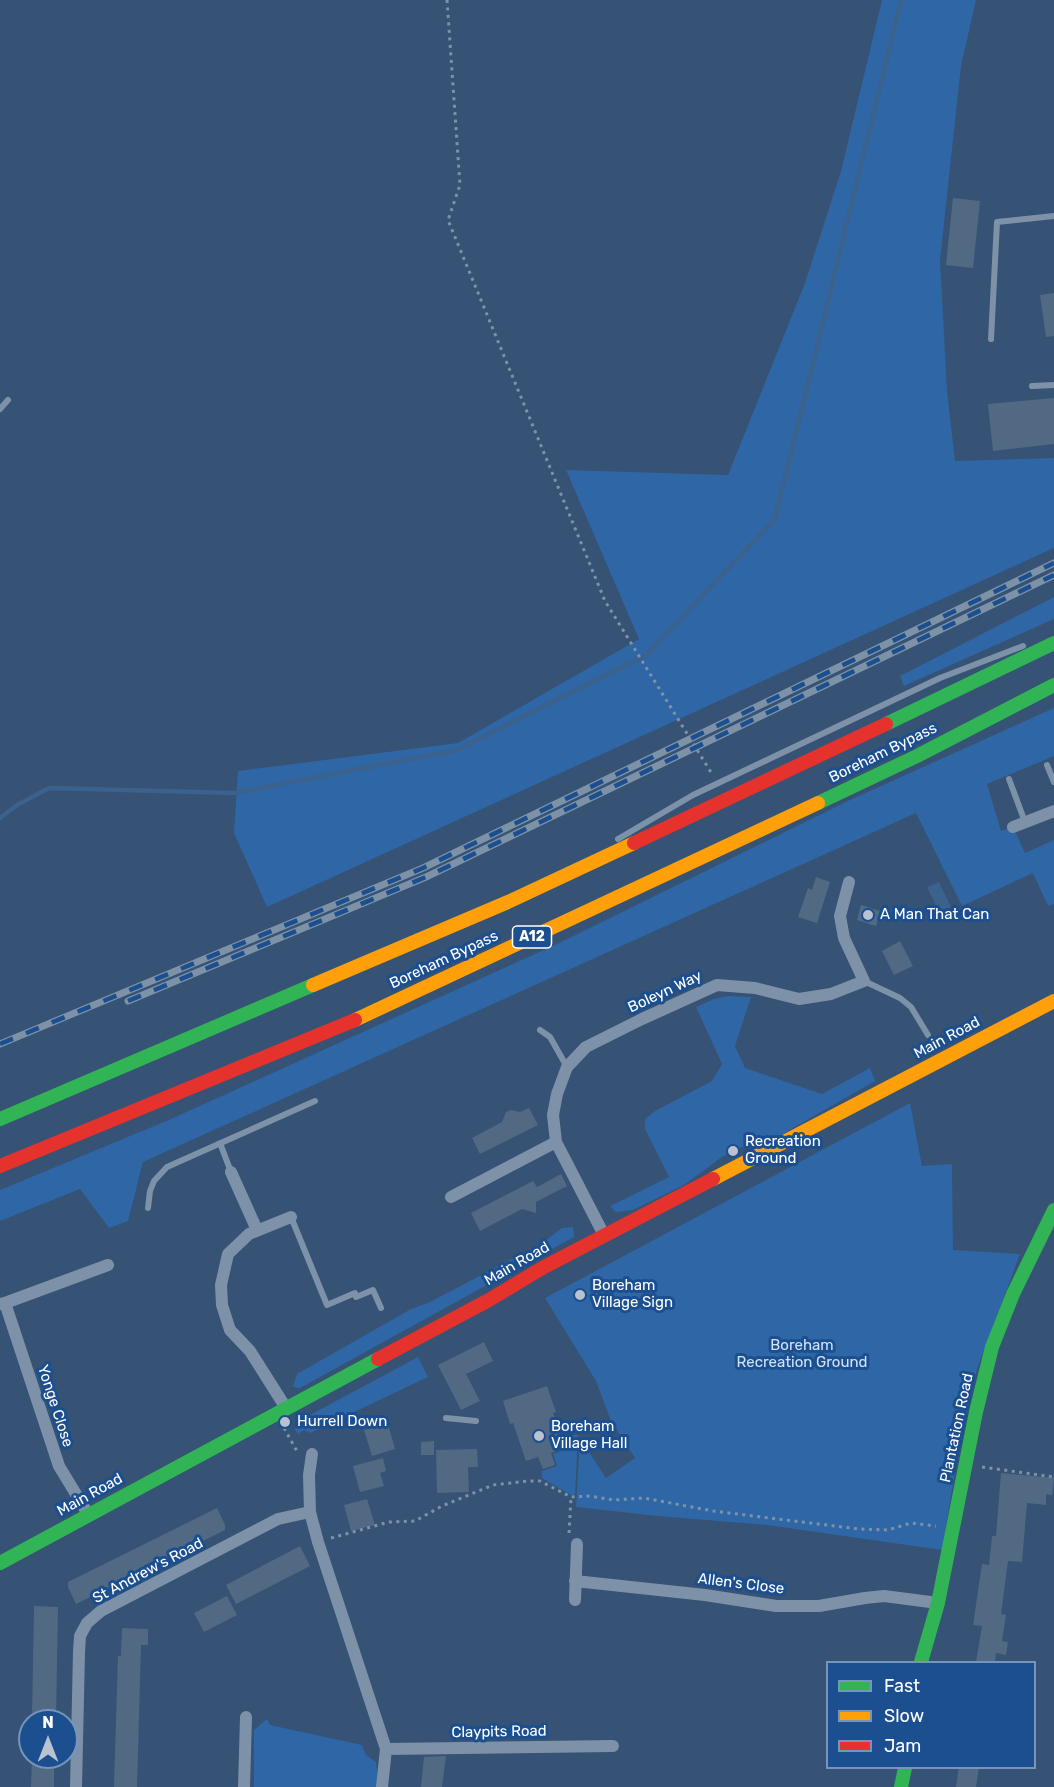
<!DOCTYPE html>
<html>
<head>
<meta charset="utf-8">
<style>
  body { margin:0 }
  #map { position:relative; width:1054px; height:1787px; overflow:hidden; background:#365274; font-family:Rubik,sans-serif }
  canvas { display:block }
  .legend { position:absolute; left:826px; top:1661px; width:210px; height:108px; box-sizing:border-box; background:#1b4f8f; border:2px solid #7695bc; margin:0; padding:8px 10px; list-style:none; font-size:18px; color:#fff }
  .legend li { display:flex; align-items:center; gap:12px; height:30px }
  .legend b { width:30px; border:2px solid #7695bc }
  .north { position:absolute; left:18px; top:1709px; width:60px; height:60px; box-sizing:border-box; background:#1b4f8f; border:2px solid #7695bc; border-radius:50%; rotate:0deg; font-size:16px; font-weight:700; line-height:24px; text-align:center; color:#fff }
  .north::after { content:''; display:block; margin:auto; width:21px; height:27px; background:#b9c2ce; clip-path:polygon(50% 0,100% 100%,50% 72%,0 100%) }
</style>
</head>
<body>
<div id="map">
<canvas width="1054" height="1787"></canvas>
<ul class="legend">
<li><b style="height:8px;background:#30b455"></b>Fast</li>
<li><b style="height:8px;background:#ff9f0a"></b>Slow</li>
<li><b style="height:8px;background:#e5322d"></b>Jam</li>
</ul>
<div class="north">N</div>
</div>
<script>
const context = document.querySelector('canvas').getContext('2d');
context.lineJoin = 'round';
function fill(path, color) {
  context.fillStyle = color;
  context.fill(path, 'evenodd');
}
function shape(rows) {
  const path = new Path2D();
  for (const r of rows) {
    path.moveTo(r[0], r[1]);
    for (let i = 2; i < r.length; i += 2) path.lineTo(r[i], r[i + 1]);
  }
  return path;
}
function stroke(path, color, width, dash) {
  context.strokeStyle = color;
  context.lineWidth = width;
  context.lineCap = dash ? 'butt' : 'round';
  context.setLineDash(dash || []);
  context.stroke(path);
}
function drawText(font, color, halo, rows, align = 'center') {
  context.font = font + ' Rubik,sans-serif';
  context.lineWidth = 6;
  context.setLineDash([]);
  context.textBaseline = 'middle';
  context.strokeStyle = halo;
  context.fillStyle = color;
  for (const [text, x, y, turn = 0] of rows) {
    context.save();
    context.translate(x, y);
    context.rotate((+turn || 0) * Math.PI / 180);
    context.textAlign = isNaN(turn) ? turn : align;
    if (halo) context.strokeText(text, 0, 0);
    context.fillText(text, 0, 0);
    context.restore();
  }
}
fill(shape([
  [882,0,976,0,961,66,940,260,947,390,955,461,1054,458,1054,548,267,907,234,833,238,771,458,743,639,639,566,470,728,475,805,283,841,171],
  [1054,597,1054,619,904,686,900,676],
  [1054,708,1054,756,987,784,1001,831,1013,827,1025,853,1054,840,1054,904,1048,906,1033,873,962,906,916,813,143,1162,128,1221,109,1228,80,1189,0,1221,0,1190,171,1119,557,944,850,800],
  [728,996,751,997,735,1046,745,1068,822,1094,870,1068,875,1081,774,1139,739,1148,722,1157,684,1185,633,1210,616,1212,610,1206,669,1177,645,1129,645,1119,655,1111,712,1081,722,1064,696,1007,714,999],
  [910,1103,922,1166,952,1164,953,1250,1020,1254,977,1369,961,1436,942,1550,767,1525,657,1516,576,1507,580,1438,606,1478,635,1458,611,1421,596,1381,545,1298],
  [573,1227,574,1237,300,1388,293,1387,297,1374,411,1309,430,1302,542,1243,562,1228],
  [418,1357,428,1377,310,1433,304,1430,298,1434,295,1430,297,1422],
  [563,1435,578,1435,575,1495,571,1495,542,1478,542,1471,557,1466,553,1454,567,1449],
  [267,1719,270,1725,362,1745,366,1755,376,1762,379,1787,254,1787,254,1730]
]), '#2f66a5');
fill(shape([
  [939,882,951,907,947,913,939,912,927,887]
]), '#3b618d');
stroke(shape([
  [0,818,17,805,49,788,235,793,457,750,646,655,775,519,901,0]
]), '#3b618d', 4.5);
fill(shape([
  [953,198,980,201,973,268,946,265],
  [1054,293,1054,336,1046,337,1040,295],
  [1054,398,1054,444,993,451,988,404],
  [816,877,830,882,817,923,798,917,808,888,812,890],
  [861,905,880,911,876,926,857,920],
  [900,941,913,966,894,975,882,951],
  [529,1108,538,1125,480,1154,472,1138,502,1122,506,1112,511,1110,520,1112],
  [561,1174,567,1186,536,1202,536,1213,522,1209,480,1231,471,1213,533,1181,537,1187],
  [484,1342,493,1361,466,1374,480,1401,461,1410,438,1365],
  [547,1386,556,1412,553,1413,565,1448,551,1453,555,1465,543,1469,538,1457,526,1461,513,1423,510,1424,503,1401],
  [388,1424,395,1449,372,1456,364,1430],
  [434,1441,434,1455,421,1455,421,1442],
  [477,1449,478,1467,468,1467,469,1492,437,1493,436,1450],
  [383,1458,386,1471,380,1473,384,1486,360,1492,353,1466],
  [1001,1473,1054,1478,1052,1495,1046,1494,1046,1505,1027,1503,1022,1562,1008,1561,1001,1614,1006,1615,1002,1641,1008,1642,1006,1655,996,1653,995,1662,976,1662,982,1626,973,1625,982,1564,989,1565,992,1536,996,1536],
  [367,1499,375,1525,351,1531,344,1505],
  [217,1508,225,1525,225,1530,76,1604,68,1587,68,1582],
  [300,1546,310,1566,236,1604,226,1585],
  [227,1596,237,1615,204,1632,194,1613],
  [34,1606,58,1607,56,1718,32,1717],
  [122,1628,148,1629,148,1645,141,1645,137,1787,114,1787,118,1656,121,1656],
  [446,1756,442,1787,421,1787,424,1757],
  [32,1757,54,1757,54,1787,31,1787],
  [959,1767,979,1767,976,1787,956,1787]
]), '#526984');
stroke(shape([
  [447,0,460,185,448,220,605,601,712,774],
  [284,1428,298,1453],
  [982,1467,1054,1477],
  [569,1533,571,1498],
  [331,1538,389,1522,415,1521,442,1506,493,1485,528,1481,540,1481,571,1497,590,1496,614,1500,644,1498,713,1511,859,1529,888,1530,911,1523,936,1526]
]), '#7d92a8', 3, [3, 4.5]);
stroke(shape([
  [991,339,997,222,1054,216],
  [1032,386,1054,385],
  [0,409,8,400],
  [1047,765,1054,782],
  [1009,779,1025,822],
  [618,839,693,795,940,678,1023,646],
  [864,981,900,998,911,1007,928,1035],
  [540,1030,550,1037,567,1067],
  [220,1143,231,1172],
  [148,1208,150,1191,154,1181,167,1167,315,1101],
  [291,1217,327,1305,355,1293,356,1297,373,1290,381,1308],
  [446,1418,476,1421]
]), '#7d92a8', 6);
stroke(shape([
  [1013,827,1054,811],
  [231,1172,257,1230],
  [451,1197,556,1142],
  [604,1235,556,1142,553,1115,557,1094,567,1067,586,1047,642,1019,717,985,755,988,799,999,831,994,864,981,844,938,840,916,849,882],
  [5,1303,108,1265],
  [0,1304,5,1303,59,1466,88,1514],
  [286,1408,250,1351,230,1330,222,1305,221,1285,228,1254,249,1234,291,1217],
  [312,1454,309,1475,310,1512,318,1542,386,1749,382,1787],
  [575,1581,705,1595,776,1606,819,1606,865,1598,884,1596,938,1603],
  [575,1600,577,1544],
  [386,1749,613,1746],
  [76,1787,79,1652,80,1636,87,1623,101,1611,278,1519,310,1512],
  [244,1787,246,1717]
]), '#7d92a8', 12);
stroke(shape([
  [886,724,1054,643],
  [818,803,917,756,1054,685],
  [0,1119,313,985],
  [0,1563,378,1359],
  [921,1662,938,1603,976,1412,992,1347,1013,1294,1054,1210],
  [901,1787,905,1768]
]), '#30b455', 14);
stroke(shape([
  [313,985,508,902,634,843],
  [355,1020,818,803],
  [713,1179,1054,1001]
]), '#ff9f0a', 14);
stroke(shape([
  [634,843,886,724],
  [0,1166,355,1020],
  [378,1359,489,1300,544,1267,713,1179]
]), '#e5322d', 14);
const rail = shape([
  [128,1001,426,877,1054,575],
  [0,1044,423,868,1054,563]
]);
stroke(rail, '#7e92a7', 7);
stroke(rail, '#1b4f8f', 4.5, [14]);
for (const [x, y, r, color] of [
  [868,915,6,"#b9c2ce"],
  [733,1151,6,"#b9c2ce"],
  [580,1295,6,"#b9c2ce"],
  [285,1422,6,"#b9c2ce"],
  [539,1436,6,"#b9c2ce"]
]) {
  const dot = new Path2D();
  dot.arc(x, y, r, 0, 2 * Math.PI);
  context.fillStyle = color;
  context.fill(dot);
  stroke(dot, '#1b4f8f', 2);
}
for (const [x, y, w] of [
  [532,937,39]
]) {
  const box = new Path2D();
  box.roundRect(x - w / 2, y - 11, w, 22, 4.5);
  context.fillStyle = '#1b4f8f';
  context.fill(box);
  stroke(box, '#fff', 1.5);
}
drawText('bold 14px', '#fff', null, [
  ["A12",532,937]
]);
drawText('15px', '#fff', '#1b4f8f', [
  ["Boreham Bypass",883,753,-26],
  ["Boreham Bypass",444,960,-25],
  ["Boleyn Way",665,992,-25],
  ["Main Road",947,1038,-28],
  ["Main Road",517,1264,-30],
  ["Yonge Close",55,1406,72],
  ["Plantation Road",957,1428,-78],
  ["Main Road",90,1495,-29],
  ["St Andrew's Road",148,1571,-28],
  ["Allen's Close",741,1584,7],
  ["Claypits Road",499,1732,-1]
]);
drawText('15px', '#fff', '#1b4f8f', [
  ["A Man That Can",880,915],
  ["Recreation",745,1142],
  ["Ground",745,1159],
  ["Boreham",592,1286],
  ["Village Sign",592,1303],
  ["Hurrell Down",297,1422],
  ["Boreham",551,1427],
  ["Village Hall",551,1444]
], 'left');
drawText('15px', '#cfe3fa', '#1b4f8f', [
  ["Boreham",802,1346],
  ["Recreation Ground",802,1363]
]);
</script>
</body>
</html>
